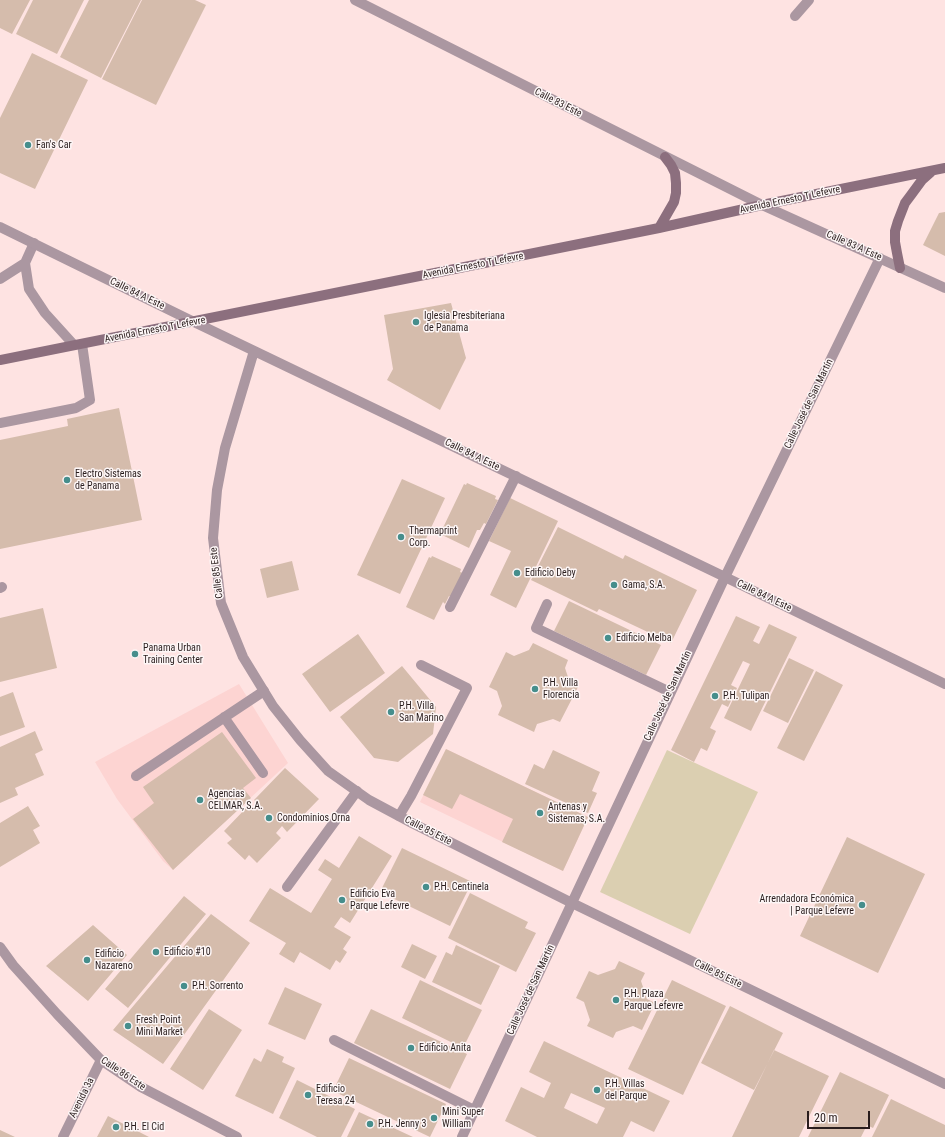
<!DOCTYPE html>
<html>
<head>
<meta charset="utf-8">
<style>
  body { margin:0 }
  #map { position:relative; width:945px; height:1137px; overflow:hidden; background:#fee3e2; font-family:"Roboto Condensed",sans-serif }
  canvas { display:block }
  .scale { position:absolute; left:807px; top:1111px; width:63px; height:18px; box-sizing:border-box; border:2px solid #291d1d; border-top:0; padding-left:5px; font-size:12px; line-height:14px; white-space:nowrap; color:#291d1d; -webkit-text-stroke:3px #fdf6f6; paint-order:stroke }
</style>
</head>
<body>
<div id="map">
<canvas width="945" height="1137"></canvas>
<div class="scale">20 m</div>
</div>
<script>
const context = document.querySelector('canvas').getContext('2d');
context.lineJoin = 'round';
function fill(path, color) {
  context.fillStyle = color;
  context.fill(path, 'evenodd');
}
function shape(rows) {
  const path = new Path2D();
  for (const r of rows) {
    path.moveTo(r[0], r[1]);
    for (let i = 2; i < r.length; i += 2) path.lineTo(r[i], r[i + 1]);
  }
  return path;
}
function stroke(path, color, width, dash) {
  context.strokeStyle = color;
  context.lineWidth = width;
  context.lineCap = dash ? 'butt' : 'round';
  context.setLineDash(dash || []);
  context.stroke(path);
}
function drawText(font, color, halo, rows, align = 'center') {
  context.font = font + ' "Roboto Condensed",sans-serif';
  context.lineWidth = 3;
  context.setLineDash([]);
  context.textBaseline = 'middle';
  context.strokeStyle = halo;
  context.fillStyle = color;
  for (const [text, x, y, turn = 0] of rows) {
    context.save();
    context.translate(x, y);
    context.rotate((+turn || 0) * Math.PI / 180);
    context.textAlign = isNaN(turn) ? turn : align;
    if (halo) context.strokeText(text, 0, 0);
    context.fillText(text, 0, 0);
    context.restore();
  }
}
fill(shape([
  [239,684,288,763,173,870,163,861,117,799,95,762],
  [446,749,588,817,563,871,420,802]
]), '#fdd4d2');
fill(shape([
  [667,750,758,792,690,934,600,892]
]), '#dbcfb1');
fill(shape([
  [0,0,30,0,12,34,0,28],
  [33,0,84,0,57,54,16,34],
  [89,0,141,0,101,78,60,57],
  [142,0,195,0,206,5,156,105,102,79],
  [32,53,88,80,35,189,0,173,0,118],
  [945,212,945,256,923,245,939,213],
  [451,303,466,358,440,410,387,380,393,369,384,315],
  [119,408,142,520,0,549,0,440,68,426,67,419],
  [402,479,445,498,400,594,357,575],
  [467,483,496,496,495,499,498,500,486,524,484,523,480,530,477,530,469,548,440,534,464,484,466,485],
  [510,498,558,521,516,608,490,595,511,551,489,541],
  [558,527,623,559,625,555,697,590,671,643,599,609,597,612,531,580],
  [432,556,461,569,460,572,463,573,451,597,449,596,445,604,443,602,434,620,406,607,429,557,431,558],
  [292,561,299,590,267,598,260,569],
  [569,601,661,645,646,675,554,631],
  [43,608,57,668,0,682,0,618],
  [736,616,760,627,753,641,759,644,769,624,797,637,751,731,724,718,750,664,743,661,731,685,737,688,728,707,722,704,710,728,716,731,707,751,701,748,694,762,671,750],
  [358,634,385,673,330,712,302,674],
  [533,643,568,660,565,668,570,683,578,687,560,722,553,719,537,724,534,732,498,715,502,706,497,691,489,687,506,652,514,656,529,650],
  [789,658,814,670,788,723,763,711],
  [402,666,436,707,433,734,398,762,374,758,340,717],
  [816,671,843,685,804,761,777,748],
  [13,692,25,727,0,736,0,697],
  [35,731,43,750,35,754,44,775,15,788,18,795,0,803,0,747],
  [222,732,256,778,243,788,251,798,173,870,133,819,154,803,143,787],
  [446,749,588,817,563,871,502,842,513,819,460,794,452,809,423,795],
  [553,750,600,772,592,791,597,793,588,813,525,784,534,764,544,769],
  [285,768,319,799,287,832,282,826,276,833,281,838,257,863,249,855,245,860,227,843,232,839,224,831,248,806,252,810,258,803,254,800],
  [28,806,40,826,33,830,40,843,0,867,0,823],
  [359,836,392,856,350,923,341,917,334,927,351,937,343,949,347,952,340,963,336,960,330,970,300,952,294,963,279,954,286,943,249,921,270,888,311,913,332,879,318,870,325,859,339,868],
  [847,837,925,874,878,973,800,936],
  [402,848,472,882,450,926,380,892],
  [470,893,528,922,525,928,536,933,516,972,448,938],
  [184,896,206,914,128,1008,105,989],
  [211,914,250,943,163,1064,113,1030],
  [93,925,127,955,88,1001,46,966],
  [412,944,437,956,425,979,401,967],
  [456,945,500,966,481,1005,432,982,446,952,452,955],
  [619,961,645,973,641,981,647,999,655,1003,642,1030,633,1026,616,1032,613,1038,587,1026,590,1020,584,1002,576,998,589,971,598,975,615,969],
  [420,980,482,1010,463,1048,402,1018],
  [672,980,726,1006,683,1095,628,1069],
  [285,987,322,1004,305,1040,268,1024],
  [730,1006,783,1033,754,1090,701,1063],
  [209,1009,242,1030,203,1090,170,1069],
  [371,1009,467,1054,450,1089,354,1043],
  [544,1041,670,1101,654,1132,631,1121,623,1137,537,1137,505,1121,521,1087,544,1098,551,1083,529,1072],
  [571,1093,605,1108,597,1124,564,1108],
  [267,1049,284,1057,282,1062,295,1068,273,1114,235,1096,254,1058,261,1062],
  [774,1050,829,1076,799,1137,732,1137],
  [349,1058,446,1104,430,1137,333,1091],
  [840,1072,889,1095,873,1128,867,1125,861,1137,808,1137],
  [297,1080,355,1109,341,1137,317,1137,279,1118],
  [891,1099,945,1125,945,1137,872,1137],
  [359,1112,413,1137,347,1137],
  [108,1116,149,1137,97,1137],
  [0,1130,15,1137,0,1137]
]), '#d5bcac');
stroke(shape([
  [34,243,25,263,29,289,45,313,74,345],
  [0,279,25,263],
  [0,423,76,408,90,400,82,344],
  [0,588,2,587],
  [547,604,536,628,670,692],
  [450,607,516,476],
  [224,717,263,773],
  [136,776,264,691],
  [399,816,411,796,467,688,421,665],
  [287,887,357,791],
  [334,1040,474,1110]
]), '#ab97a1', 10);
stroke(shape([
  [795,16,809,0],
  [762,205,945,288],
  [0,227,194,322,725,577,945,684],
  [254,351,225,448,217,490,213,538,221,603,243,657,273,706,300,740,328,771,369,800,412,823,572,903,945,1084],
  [0,947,13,965,57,1014,101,1060,141,1087,237,1137],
  [63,1137,101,1060],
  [462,1137,725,577,880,258]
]), '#ab97a1', 10);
stroke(shape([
  [355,0,762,205]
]), '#ab97a1', 10);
stroke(shape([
  [659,228,674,202,676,193,676,183,675,173,671,165,665,157],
  [900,268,897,253,895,242,895,231,898,221,905,203,911,195,922,180,931,172],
  [0,360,659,228,762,205,945,168]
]), '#8c6f7e', 10);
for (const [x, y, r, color] of [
  [28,145,4,"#468e8c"],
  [416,322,4,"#468e8c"],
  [67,480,4,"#468e8c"],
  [401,537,4,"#468e8c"],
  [517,573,4,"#468e8c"],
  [614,585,4,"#468e8c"],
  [608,638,4,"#468e8c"],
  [135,654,4,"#468e8c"],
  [535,689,4,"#468e8c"],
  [715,696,4,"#468e8c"],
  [391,712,4,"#468e8c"],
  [200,800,4,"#468e8c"],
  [540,813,4,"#468e8c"],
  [269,818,4,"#468e8c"],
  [426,887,4,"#468e8c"],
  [342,900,4,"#468e8c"],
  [862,905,4,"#468e8c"],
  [156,952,4,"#468e8c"],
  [87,960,4,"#468e8c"],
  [184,986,4,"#468e8c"],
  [616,1000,4,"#468e8c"],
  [128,1026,4,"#468e8c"],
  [411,1048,4,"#468e8c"],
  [597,1090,4,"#468e8c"],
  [308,1095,4,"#468e8c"],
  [434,1118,4,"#468e8c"],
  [370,1124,4,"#468e8c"],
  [116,1127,4,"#468e8c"]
]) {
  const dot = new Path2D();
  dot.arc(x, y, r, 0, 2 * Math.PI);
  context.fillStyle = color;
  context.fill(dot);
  stroke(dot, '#fdf6f6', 1.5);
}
drawText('10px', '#291d1d', '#fdf6f6', [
  ["Calle 83 Este",558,103,27],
  ["Avenida Ernesto T Lefevre",790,200,-12],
  ["Calle 83 A Este",854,246,24],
  ["Avenida Ernesto T Lefevre",473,266,-11],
  ["Calle 84 A Este",137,294,26],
  ["Avenida Ernesto T Lefevre",155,330,-11],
  ["Calle José de San Martín",809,404,-64],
  ["Calle 84 A Este",472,455,26],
  ["Calle 85 Este",217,573,-97],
  ["Calle 84 A Este",764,596,26],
  ["Calle José de San Martín",668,696,-65],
  ["Calle 85 Este",428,831,27],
  ["Calle 85 Este",718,974,26],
  ["Calle José de San Martín",531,990,-65],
  ["Calle 86 Este",123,1074,34],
  ["Avenida 3a",82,1098,-64]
]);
drawText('10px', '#291d1d', '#fdf6f6', [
  ["Fan's Car",36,145],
  ["Iglesia Presbiteriana",424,316],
  ["de Panama",424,328],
  ["Electro Sistemas",75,474],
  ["de Panama",75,486],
  ["Thermaprint",409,531],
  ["Corp.",409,543],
  ["Edificio Deby",525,573],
  ["Gama, S.A.",622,585],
  ["Edificio Melba",616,638],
  ["Panama Urban",143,648],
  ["Training Center",143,660],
  ["P.H. Villa",543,683],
  ["Florencia",543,695],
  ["P.H. Tulipan",723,696],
  ["P.H. Villa",399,706],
  ["San Marino",399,718],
  ["Agencias",208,794],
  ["CELMAR, S.A.",208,806],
  ["Antenas y",548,807],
  ["Sistemas, S.A.",548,819],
  ["Condominios Orna",277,818],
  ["P.H. Centinela",434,887],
  ["Edificio Eva",350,894],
  ["Parque Lefevre",350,906],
  ["Arrendadora Económica",854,899,"right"],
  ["| Parque Lefevre",854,911,"right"],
  ["Edificio #10",164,952],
  ["Edificio",95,954],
  ["Nazareno",95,966],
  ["P.H. Sorrento",192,986],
  ["P.H. Plaza",624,994],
  ["Parque Lefevre",624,1006],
  ["Fresh Point",136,1020],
  ["Mini Market",136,1032],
  ["Edificio Anita",419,1048],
  ["P.H. Villas",605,1084],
  ["del Parque",605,1096],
  ["Edificio",316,1089],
  ["Teresa 24",316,1101],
  ["Mini Super",442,1112],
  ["William",442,1124],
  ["P.H. Jenny 3",378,1124],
  ["P.H. El Cid",124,1127]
], 'left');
</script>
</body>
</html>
